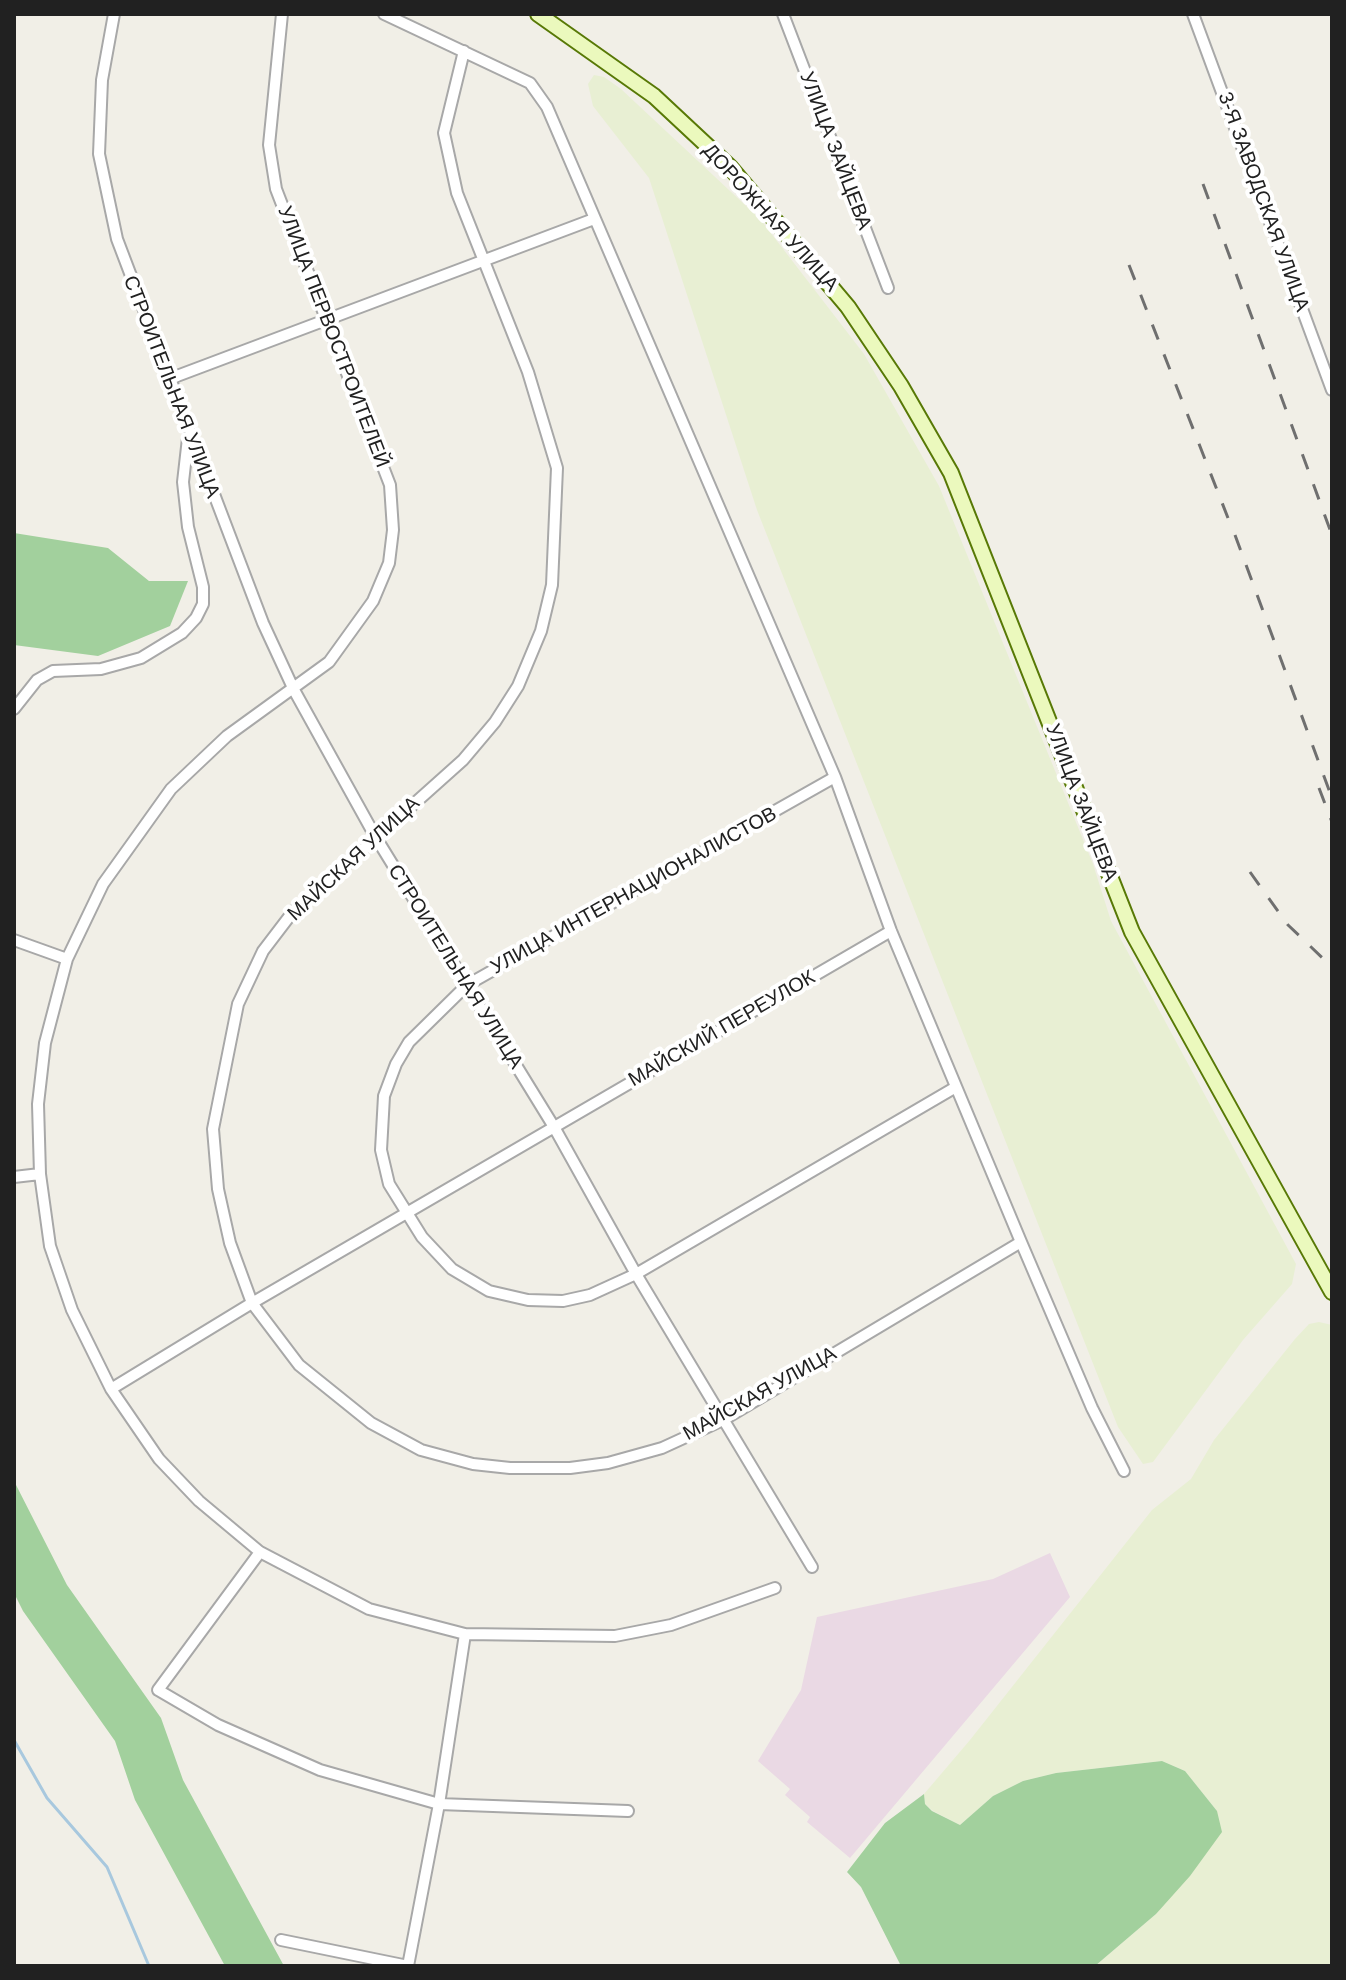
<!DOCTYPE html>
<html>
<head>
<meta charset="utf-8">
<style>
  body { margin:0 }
  #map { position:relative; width:1346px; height:1980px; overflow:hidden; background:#f1efe7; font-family:Helvetica,sans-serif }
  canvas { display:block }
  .frame { position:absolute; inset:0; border:16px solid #212121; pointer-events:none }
</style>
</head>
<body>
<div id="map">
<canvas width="1346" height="1980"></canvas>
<div class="frame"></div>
</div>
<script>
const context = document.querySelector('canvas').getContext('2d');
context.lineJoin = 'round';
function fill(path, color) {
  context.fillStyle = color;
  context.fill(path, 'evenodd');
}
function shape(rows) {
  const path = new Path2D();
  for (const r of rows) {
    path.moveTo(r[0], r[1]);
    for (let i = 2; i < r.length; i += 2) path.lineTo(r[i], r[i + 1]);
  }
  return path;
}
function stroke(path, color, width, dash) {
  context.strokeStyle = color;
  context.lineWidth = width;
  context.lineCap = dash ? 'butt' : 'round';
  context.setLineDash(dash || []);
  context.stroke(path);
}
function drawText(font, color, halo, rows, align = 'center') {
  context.font = font + ' Helvetica,sans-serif';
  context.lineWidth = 8;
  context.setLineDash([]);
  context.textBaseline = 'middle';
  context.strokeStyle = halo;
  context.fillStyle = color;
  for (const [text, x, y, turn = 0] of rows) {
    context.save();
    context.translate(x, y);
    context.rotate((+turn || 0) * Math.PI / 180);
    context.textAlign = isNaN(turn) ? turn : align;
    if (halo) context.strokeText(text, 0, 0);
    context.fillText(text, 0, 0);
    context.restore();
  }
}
fill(shape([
  [1050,1553,1070,1597,850,1858,807,1822,810,1817,785,1795,790,1789,758,1761,801,1690,817,1617,993,1579]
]), '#ead9e4');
fill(shape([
  [594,75,604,77,621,89,760,219,864,354,939,486,1093,864,1111,921,1296,1264,1292,1284,1243,1340,1153,1462,1143,1464,1118,1427,757,510,649,178,593,106,588,84],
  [1319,1322,1332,1325,1332,1966,1095,1966,1156,1914,1217,1811,1185,1771,1162,1761,1056,1773,1023,1781,993,1796,960,1825,933,1811,925,1804,924,1794,970,1740,1152,1510,1191,1479,1214,1440,1295,1339,1309,1324]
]), '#e8efd3');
fill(shape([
  [14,533,108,548,149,581,188,581,170,626,98,656,14,645],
  [14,1481,67,1585,161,1718,183,1780,284,1966,225,1966,135,1800,115,1741,23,1611,14,1593],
  [1162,1761,1185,1771,1217,1811,1222,1832,1190,1876,1156,1914,1095,1966,901,1966,861,1887,847,1872,885,1823,924,1794,925,1804,932,1811,960,1825,993,1796,1023,1781,1056,1773]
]), '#a2d09d');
stroke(shape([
  [14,1740,47,1798,107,1867,149,1966]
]), '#a8c8de', 3);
const street = shape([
  [114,14,102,80,99,154,117,239,263,623,294,690,375,836,554,1127,636,1274,812,1567],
  [282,14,269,145,276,189,390,485,393,530,389,563,373,601,329,662,227,736,171,789,103,884,67,959,45,1043,38,1104,40,1174,50,1246,72,1310,111,1389,159,1459,199,1501,260,1552,369,1609,465,1634,615,1636,671,1625,775,1588],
  [384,14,530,83,547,107,835,777,891,931,1021,1242,1092,1408,1124,1471],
  [783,14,888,288],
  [1193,14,1332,390],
  [464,51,444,133,457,193,528,372,557,468,552,585,541,631,518,686,495,722,463,760,292,913,263,951,238,1004,213,1129,218,1189,230,1243,252,1303,299,1365,371,1423,421,1450,473,1464,510,1468,570,1468,608,1463,662,1448,723,1420,1021,1242],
  [169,379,594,219],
  [14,709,37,680,53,671,101,669,141,658,182,633,196,618,203,604,203,587,188,527,183,482,188,438],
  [835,777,467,985,409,1042,396,1064,384,1096,381,1150,389,1184,422,1237,452,1269,489,1291,528,1300,563,1301,590,1295,636,1274,956,1087],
  [14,940,67,959],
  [14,1177,40,1174],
  [111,1389,252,1303,891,931],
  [260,1552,158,1690,218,1725,320,1770,439,1804,628,1811],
  [281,1940,408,1966],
  [408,1966,439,1804,465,1634]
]);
const secondary = shape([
  [538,14,654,96,730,167,848,307,901,386,951,473,1132,932,1332,1292]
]);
stroke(street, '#a8a8a8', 14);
stroke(secondary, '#587906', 18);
stroke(street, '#fff', 10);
stroke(secondary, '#ebf9bd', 14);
stroke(shape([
  [1203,184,1332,535],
  [1129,265,1228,518],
  [1235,535,1332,798],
  [1319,788,1332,822],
  [1250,872,1288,925,1332,967]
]), '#6f6f6f', 3, [16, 16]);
drawText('20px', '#212121', '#fff', [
  ["УЛИЦА ЗАЙЦЕВА",835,151,69],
  ["3-Я ЗАВОДСКАЯ УЛИЦА",1263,202,70],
  ["ДОРОЖНАЯ УЛИЦА",770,218,48],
  ["УЛИЦА ПЕРВОСТРОИТЕЛЕЙ",333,337,69],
  ["СТРОИТЕЛЬНАЯ УЛИЦА",171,387,69],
  ["УЛИЦА ЗАЙЦЕВА",1081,803,69],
  ["МАЙСКАЯ УЛИЦА",354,859,-43],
  ["УЛИЦА ИНТЕРНАЦИОНАЛИСТОВ",634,891,-29],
  ["СТРОИТЕЛЬНАЯ УЛИЦА",455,967,58],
  ["МАЙСКИЙ ПЕРЕУЛОК",722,1029,-30],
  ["МАЙСКАЯ УЛИЦА",760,1394,-29]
]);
</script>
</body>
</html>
